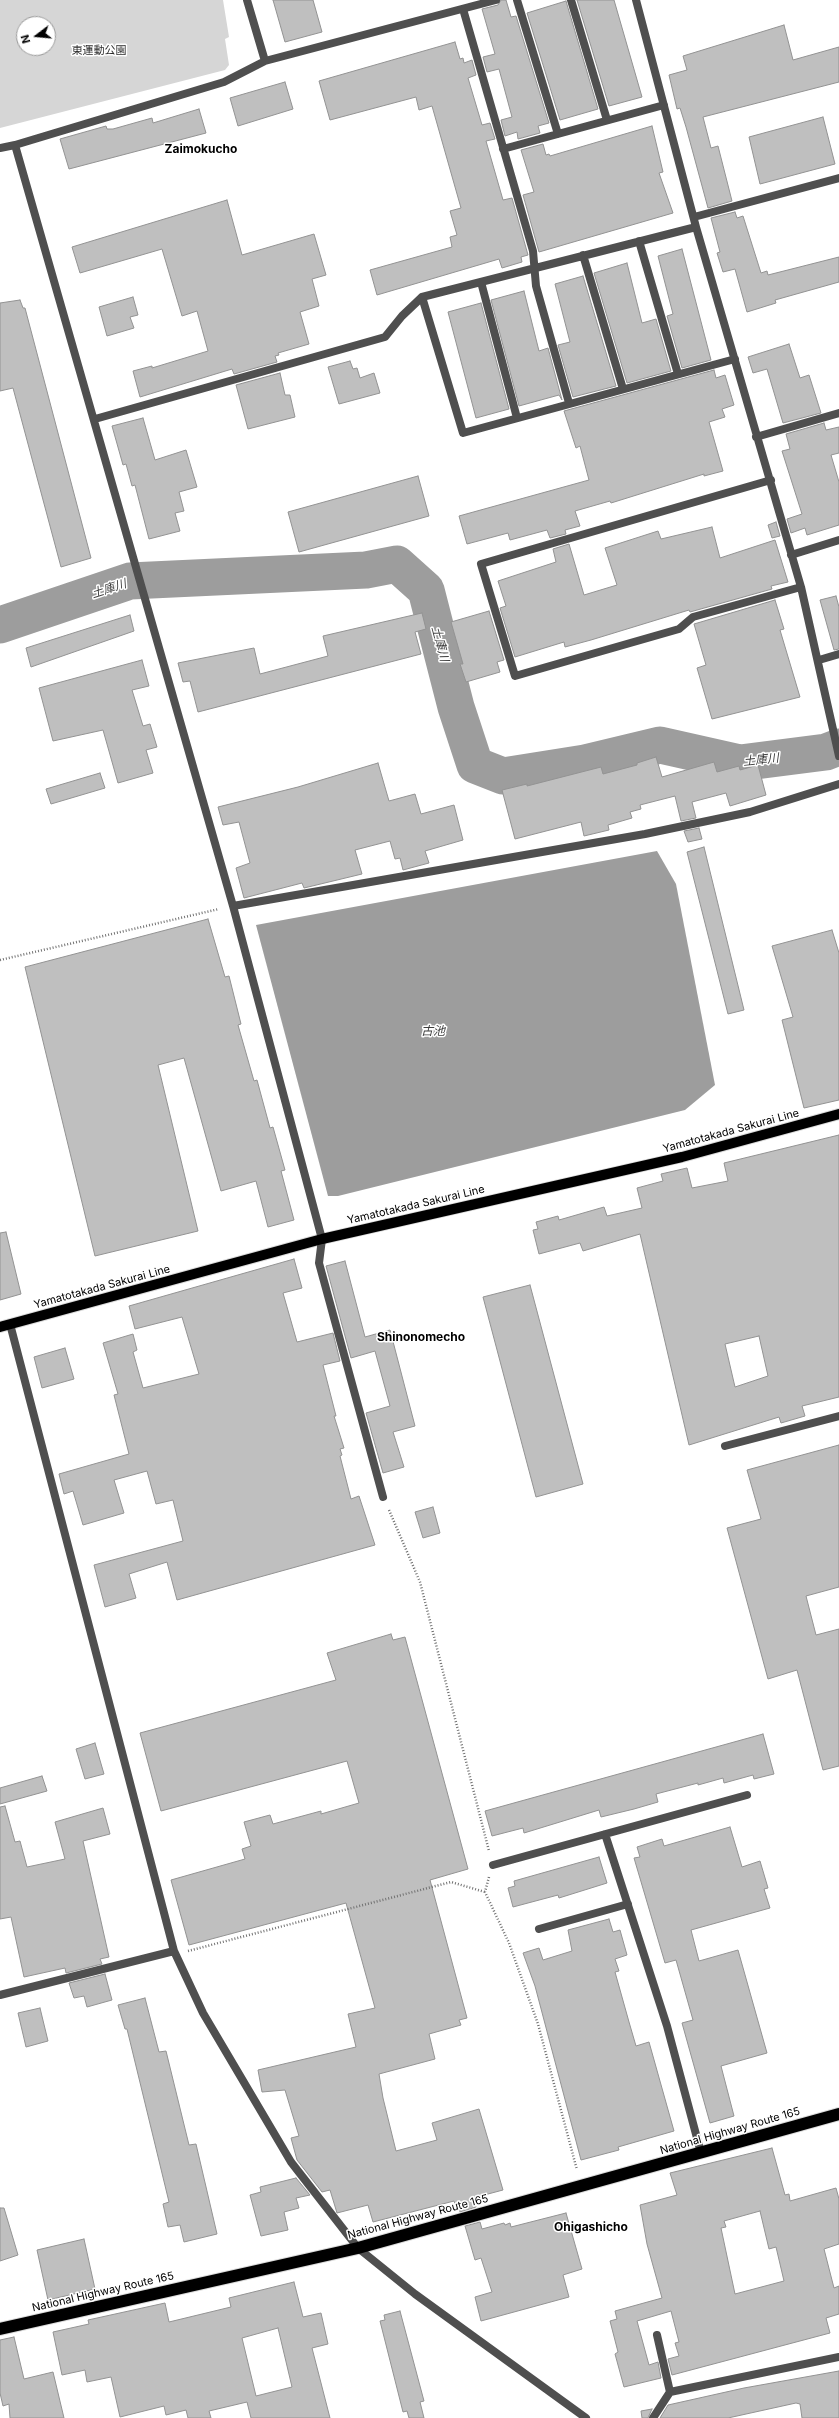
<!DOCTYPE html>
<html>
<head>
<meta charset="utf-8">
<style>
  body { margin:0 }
  #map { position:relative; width:839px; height:2418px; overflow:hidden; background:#fff; font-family:Inter,sans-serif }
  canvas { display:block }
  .north { position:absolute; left:16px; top:16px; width:40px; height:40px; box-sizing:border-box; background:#fff; border:1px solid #999; border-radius:50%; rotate:254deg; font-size:11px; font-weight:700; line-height:16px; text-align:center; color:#000 }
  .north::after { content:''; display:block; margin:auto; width:14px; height:18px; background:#000; clip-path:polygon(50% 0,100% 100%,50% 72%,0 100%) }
</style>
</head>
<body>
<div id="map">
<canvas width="839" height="2418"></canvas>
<div class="north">N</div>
</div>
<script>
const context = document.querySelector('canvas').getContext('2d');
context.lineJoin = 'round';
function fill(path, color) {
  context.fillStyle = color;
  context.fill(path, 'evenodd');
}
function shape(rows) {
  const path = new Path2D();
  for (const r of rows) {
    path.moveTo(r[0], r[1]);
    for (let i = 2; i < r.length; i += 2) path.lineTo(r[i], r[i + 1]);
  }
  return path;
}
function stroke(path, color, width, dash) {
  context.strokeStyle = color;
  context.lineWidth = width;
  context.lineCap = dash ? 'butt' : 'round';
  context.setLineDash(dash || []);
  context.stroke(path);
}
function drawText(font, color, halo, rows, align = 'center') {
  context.font = font + ' Inter,"Noto Sans JP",sans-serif';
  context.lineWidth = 3;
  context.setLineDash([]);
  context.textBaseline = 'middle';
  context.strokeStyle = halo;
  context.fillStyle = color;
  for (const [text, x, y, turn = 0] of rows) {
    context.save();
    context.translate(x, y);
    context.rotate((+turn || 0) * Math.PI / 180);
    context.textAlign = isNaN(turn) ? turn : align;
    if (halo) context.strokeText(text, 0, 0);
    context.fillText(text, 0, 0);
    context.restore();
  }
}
fill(shape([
  [0,0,223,0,229,37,225,39,229,65,225,70,0,128],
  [24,24,48,24,48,48,24,48]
]), '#d6d6d6');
fill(shape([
  [657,851,676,884,715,1085,685,1110,338,1196,328,1196,256,925]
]), '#9d9d9d');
stroke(shape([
  [0,625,130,581,366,570,397,564,426,590,456,707,475,765,503,776,585,763,660,745,740,763,826,752,839,747]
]), '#9d9d9d', 37);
const building = shape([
  [273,0,313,0,322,32,285,42,273,0],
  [501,0,506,0,511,17,516,16,549,123,538,126,540,133,518,139,517,132,505,136,501,120,512,117,499,69,487,72,483,57,495,54,482,9,498,5,501,0],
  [577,0,614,0,642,97,609,106,577,0],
  [566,1,598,109,560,120,527,13,566,1],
  [784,25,793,60,839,47,839,82,703,117,711,148,718,146,732,201,708,208,686,127,680,108,677,109,669,75,687,70,683,56,784,25],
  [455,42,460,59,463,58,464,63,472,60,476,75,468,78,482,125,490,123,495,139,486,141,503,200,512,198,528,255,521,257,522,262,502,268,499,259,377,295,370,270,452,247,450,237,457,235,450,211,461,208,432,106,419,110,416,97,330,120,319,81,455,42],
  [285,82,293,109,238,126,230,98,285,82],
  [199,109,206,133,69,169,60,139,106,126,107,129,113,129,152,118,153,123,199,109],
  [823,117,835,164,760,184,749,137,823,117],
  [652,126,663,172,659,173,673,213,539,252,523,195,534,192,521,150,543,144,546,155,549,154,550,156,652,126],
  [227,200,242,255,314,234,326,275,312,279,319,306,300,312,309,344,278,353,279,355,275,356,277,362,234,374,232,369,140,397,133,371,152,366,152,368,208,351,197,311,182,316,162,249,80,273,72,247,227,200],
  [735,212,737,218,743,216,761,273,767,271,768,275,839,257,839,282,775,300,776,303,747,312,735,269,723,272,717,253,720,252,711,218,735,212],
  [682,249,711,360,682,368,667,316,673,314,658,256,682,249],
  [627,263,642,323,656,319,671,371,627,383,594,273,627,263],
  [583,276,616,386,573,397,558,345,570,342,555,284,583,276],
  [524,291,539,351,548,348,562,400,559,395,519,406,491,300,524,291],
  [133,297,138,315,130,317,134,328,107,336,99,307,133,297],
  [20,300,23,308,25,308,91,558,61,567,13,388,0,391,0,303,20,300],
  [481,303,509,409,476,418,448,312,481,303],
  [789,344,800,378,809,375,821,413,783,423,767,369,753,373,748,357,789,344],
  [350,361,353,369,357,368,360,378,374,373,380,393,339,404,328,367,350,361],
  [714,370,716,378,725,375,734,405,722,409,725,417,709,422,723,471,704,476,704,474,611,503,610,501,575,511,580,526,565,530,566,534,550,538,547,530,510,540,508,533,467,544,459,516,589,480,580,446,576,448,564,411,714,370],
  [280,373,285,395,290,395,295,417,248,429,236,385,280,373],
  [143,418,155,460,186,450,197,487,179,492,184,511,175,513,180,531,149,539,135,485,132,486,126,464,123,465,112,426,143,418],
  [824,423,826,430,839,427,839,453,831,455,839,482,839,525,807,535,805,528,791,533,787,519,802,514,782,451,790,449,786,434,824,423],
  [418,476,429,516,299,552,288,512,418,476],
  [776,522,780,536,772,538,768,525,776,522],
  [712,527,720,558,775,540,788,582,771,586,772,589,690,612,689,610,591,640,565,647,564,642,515,657,500,608,506,606,498,581,556,562,553,549,569,544,584,595,617,585,605,548,658,531,661,539,712,527],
  [836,596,839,607,839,649,834,650,820,600,836,596],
  [775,600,784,629,780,630,800,697,712,719,697,668,706,665,694,624,775,600],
  [489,611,504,660,497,662,500,672,466,682,460,664,463,664,451,622,489,611],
  [422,613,426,629,415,632,421,654,198,712,190,681,183,682,178,663,254,648,260,674,328,656,323,636,422,613],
  [130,615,134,631,31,667,26,648,130,615],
  [142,660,149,686,132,690,143,726,150,724,157,747,146,750,153,773,118,783,103,730,53,741,39,688,142,660],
  [656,757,662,777,714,762,717,772,739,766,740,770,758,765,766,795,730,806,726,793,692,802,696,818,681,821,675,796,640,805,641,809,630,812,632,818,608,825,609,830,584,836,581,822,515,839,502,790,527,784,527,786,601,767,603,774,637,765,637,763,656,757],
  [378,763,389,801,415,794,421,814,454,805,463,840,425,851,429,863,403,870,400,858,395,859,390,841,355,850,362,874,304,888,302,883,244,898,236,868,250,863,239,822,223,825,218,807,298,787,378,763],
  [100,773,105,788,51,804,46,789,100,773],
  [699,828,702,839,688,842,684,831,699,828],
  [704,847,744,1010,728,1014,687,852,704,847],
  [208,919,225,977,229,976,241,1024,238,1025,254,1081,257,1080,270,1128,273,1127,285,1170,281,1171,294,1220,268,1227,256,1181,221,1191,184,1058,158,1065,198,1231,95,1256,25,967,208,919],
  [832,930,839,953,839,1100,804,1108,782,1020,793,1017,772,946,832,930],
  [839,1135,839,1397,802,1406,805,1416,781,1423,779,1417,689,1445,640,1234,583,1251,580,1243,539,1254,533,1230,538,1229,536,1222,558,1216,559,1220,604,1207,607,1216,642,1208,637,1188,663,1181,661,1174,687,1168,692,1188,728,1181,724,1163,839,1135],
  [759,1336,768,1376,735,1387,725,1344,759,1336],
  [6,1232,21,1294,0,1300,0,1233,6,1232],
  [294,1259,302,1288,283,1293,297,1342,333,1333,340,1361,323,1365,336,1416,334,1416,344,1448,340,1449,342,1455,340,1456,351,1499,359,1496,375,1545,177,1600,167,1562,129,1574,136,1598,105,1607,94,1565,183,1541,173,1500,156,1504,147,1471,114,1480,124,1513,83,1525,73,1491,64,1494,59,1474,129,1454,114,1395,118,1394,103,1343,133,1334,137,1350,133,1352,143,1388,199,1374,182,1317,135,1329,129,1306,294,1259],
  [345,1261,365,1337,390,1330,415,1426,393,1432,404,1467,383,1473,366,1413,390,1406,375,1351,351,1358,326,1266,345,1261],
  [530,1285,583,1484,536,1497,483,1297,530,1285],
  [65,1348,74,1379,42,1388,34,1357,65,1348],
  [839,1445,839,1587,806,1596,816,1635,839,1629,839,1766,823,1770,797,1670,768,1679,727,1528,761,1519,747,1470,839,1445],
  [433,1507,440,1533,423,1538,415,1512,433,1507],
  [391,1634,393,1640,405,1637,468,1869,430,1880,467,2018,459,2020,461,2025,429,2034,435,2059,379,2074,383,2098,396,2151,437,2140,432,2123,479,2109,503,2190,473,2198,476,2207,460,2212,458,2203,455,2204,454,2201,373,2222,368,2205,337,2213,330,2190,322,2192,297,2160,291,2138,299,2136,285,2090,262,2092,258,2070,356,2047,348,2014,375,2008,346,1903,189,1945,171,1880,245,1859,242,1849,251,1846,244,1822,270,1815,273,1824,321,1811,321,1814,359,1803,347,1761,161,1811,140,1733,336,1680,327,1653,391,1634],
  [763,1734,774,1774,754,1779,753,1775,724,1783,723,1778,698,1785,698,1783,656,1794,658,1802,634,1809,601,1817,599,1810,524,1833,523,1828,492,1836,485,1811,763,1734],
  [95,1743,104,1774,85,1779,76,1749,95,1743],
  [42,1776,47,1791,0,1804,0,1788,42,1776],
  [5,1806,15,1842,20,1841,27,1867,65,1859,55,1822,103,1808,110,1834,83,1841,109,1957,100,1959,102,1964,66,1973,65,1968,24,1977,11,1917,0,1919,0,1807,5,1806],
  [730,1827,742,1867,760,1861,768,1888,764,1889,770,1908,691,1930,699,1961,738,1950,767,2053,721,2066,734,2116,710,2123,682,2023,693,2020,676,1960,665,1963,634,1858,640,1857,637,1847,662,1839,664,1846,730,1827],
  [599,1857,607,1883,559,1898,558,1895,513,1907,508,1888,515,1886,514,1881,599,1857],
  [609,1919,613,1932,620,1930,627,1955,615,1959,619,1971,615,1972,629,2022,636,2046,649,2042,674,2131,618,2147,619,2150,581,2160,535,1986,523,1953,539,1948,543,1960,572,1951,568,1930,609,1919],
  [105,1974,112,2000,87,2007,84,1996,74,1998,69,1983,105,1974],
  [145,1998,159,2052,166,2051,189,2145,196,2144,217,2234,184,2242,180,2225,168,2227,163,2204,169,2202,127,2029,125,2029,118,2005,145,1998],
  [40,2008,48,2041,26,2047,18,2013,40,2008],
  [772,2148,785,2195,789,2194,790,2201,836,2188,839,2199,839,2244,824,2249,834,2288,839,2286,839,2314,826,2318,830,2333,672,2375,668,2359,679,2356,675,2343,679,2342,671,2311,637,2321,649,2365,658,2362,661,2378,624,2387,615,2354,618,2352,610,2321,617,2319,615,2311,662,2298,647,2244,640,2205,677,2195,670,2173,772,2148],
  [760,2211,769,2249,776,2247,784,2281,735,2294,721,2228,726,2227,724,2221,760,2211],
  [296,2178,310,2195,296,2198,299,2208,284,2212,288,2230,261,2236,250,2195,261,2192,260,2187,296,2178],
  [0,2208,4,2208,18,2255,0,2261,0,2208],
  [566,2213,582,2269,563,2275,569,2297,481,2321,475,2297,492,2292,481,2258,475,2260,465,2226,480,2222,482,2229,504,2223,505,2225,510,2223,511,2227,566,2213],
  [84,2239,95,2289,48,2300,37,2250,84,2239],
  [294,2282,303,2317,321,2313,328,2344,312,2348,330,2418,251,2418,247,2402,209,2411,211,2418,188,2418,186,2410,166,2415,164,2406,120,2417,111,2377,87,2382,85,2370,62,2375,53,2332,89,2324,88,2320,165,2303,169,2322,231,2307,229,2298,294,2282],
  [278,2328,292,2387,256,2396,242,2338,278,2328],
  [400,2311,424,2401,420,2402,424,2418,409,2418,407,2411,403,2412,380,2321,385,2320,384,2315,400,2311],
  [14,2337,24,2379,53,2372,64,2418,10,2418,9,2404,3,2406,0,2393,0,2340,14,2337],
  [839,2371,839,2418,802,2418,800,2404,796,2403,728,2418,660,2418,668,2405,744,2388,839,2371],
  [652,2409,648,2418,642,2418,641,2411,652,2409]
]);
fill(building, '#bfbfbf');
stroke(building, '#939393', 1);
const primary = shape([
  [0,1327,322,1239,682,1157,839,1114]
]);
const highway = shape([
  [0,2329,358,2248,839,2114]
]);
stroke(primary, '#dbdbdb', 12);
stroke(highway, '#dbdbdb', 14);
stroke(shape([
  [0,960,219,909],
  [389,1510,420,1582,489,1851],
  [489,1877,485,1892,509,1943,538,2024,577,2170],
  [188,1951,451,1882,485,1892]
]), '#717171', 2.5, [1, 2]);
stroke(shape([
  [517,0,558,134],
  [571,0,607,120],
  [636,0,696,227,801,587,839,756],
  [463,9,533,251,536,286,569,403],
  [265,61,496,0],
  [15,145,224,82,265,61,247,0],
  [0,148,15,145,233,906,322,1239,319,1263,383,1497],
  [503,149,664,105],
  [694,217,839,178],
  [639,241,678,374],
  [583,255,623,389],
  [481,282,517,418],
  [422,297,463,433,735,359],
  [95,419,385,337,402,316,422,297,696,227],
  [756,437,839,413],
  [771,480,481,564,515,676,679,629,693,617,801,587],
  [791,555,839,540],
  [819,660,839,654],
  [233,906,645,834,750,812,839,784],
  [10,1324,174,1951,203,2013,291,2162,358,2248,415,2294,586,2418],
  [725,1446,839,1416],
  [605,1834,667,2026,701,2153],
  [493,1865,747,1795],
  [539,1929,628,1904],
  [0,1995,174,1951],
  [657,2335,670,2392],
  [653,2418,670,2392,839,2357]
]), '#4f4f4f', 8);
stroke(primary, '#000', 10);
stroke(highway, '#000', 12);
drawText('11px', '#2d2d2d', '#fff', [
  ["東運動公園",99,51]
]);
drawText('11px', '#000', '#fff', [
  ["Yamatotakada Sakurai Line",731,1131,-15],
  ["Yamatotakada Sakurai Line",416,1205,-13],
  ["Yamatotakada Sakurai Line",102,1287,-15],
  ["National Highway Route 165",730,2131,-16],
  ["National Highway Route 165",418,2217,-15],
  ["National Highway Route 165",103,2292,-13]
]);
drawText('bold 12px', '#000', '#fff', [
  ["Zaimokucho",201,149],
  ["Shinonomecho",421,1337],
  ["Ohigashicho",591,2227]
]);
drawText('italic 12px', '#3e3e3e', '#fff', [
  ["土庫川",109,589,-18],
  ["土庫川",440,644,75],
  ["土庫川",761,760,-6],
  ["古池",433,1031]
]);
</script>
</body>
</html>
